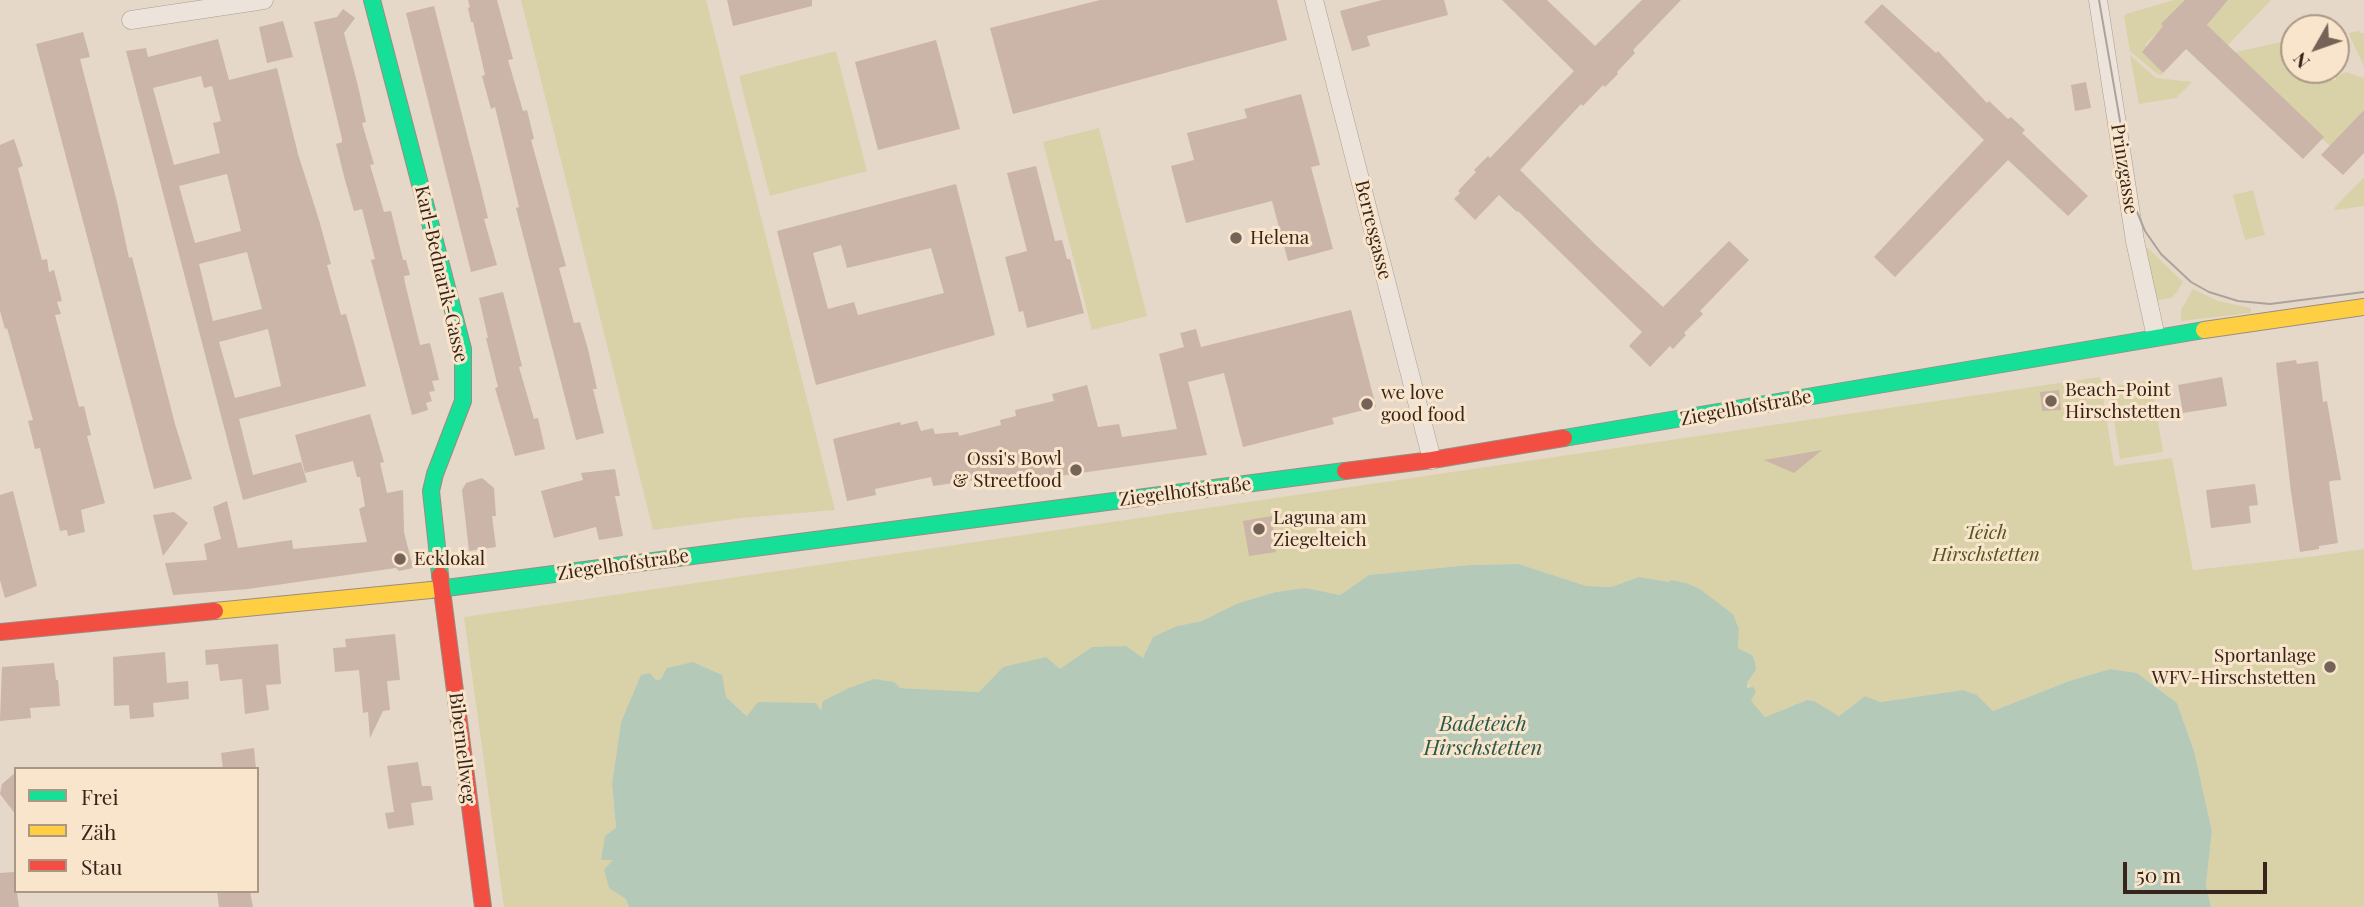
<!DOCTYPE html>
<html>
<head>
<meta charset="utf-8">
<style>
  body { margin:0 }
  #map { position:relative; width:2364px; height:907px; overflow:hidden; background:#e5d8c8; font-family:"Playfair Display",serif }
  canvas { display:block }
  .legend { position:absolute; left:14px; top:767px; width:245px; height:126px; box-sizing:border-box; background:#f8e5cb; border:2px solid #ab9884; margin:0; padding:9px 12px; list-style:none; font-size:21px; color:#38241a }
  .legend li { display:flex; align-items:center; gap:14px; height:35px }
  .legend b { width:35px; border:2px solid #ab9884 }
  .north { position:absolute; left:2280px; top:14px; width:70px; height:70px; box-sizing:border-box; background:#f8e5cb; border:2px solid #ab9884; border-radius:50%; rotate:230deg; font-size:19px; font-weight:700; line-height:28px; text-align:center; color:#38241a }
  .north::after { content:''; display:block; margin:auto; width:24px; height:32px; background:#756357; clip-path:polygon(50% 0,100% 100%,50% 72%,0 100%) }
  .scale { position:absolute; left:2123px; top:862px; width:144px; height:32px; box-sizing:border-box; border:4px solid #38241a; border-top:0; padding-left:9px; font-size:21px; line-height:24px; white-space:nowrap; color:#38241a; -webkit-text-stroke:5px #f8e5cb; paint-order:stroke }
</style>
</head>
<body>
<div id="map">
<canvas width="2364" height="907"></canvas>
<ul class="legend">
<li><b style="height:9px;background:#16e098"></b>Frei</li>
<li><b style="height:9px;background:#ffcf43"></b>Zäh</li>
<li><b style="height:9px;background:#f24e42"></b>Stau</li>
</ul>
<div class="north">N</div>
<div class="scale">50 m</div>
</div>
<script>
const context = document.querySelector('canvas').getContext('2d');
context.lineJoin = 'round';
function fill(path, color) {
  context.fillStyle = color;
  context.fill(path, 'evenodd');
}
function shape(rows) {
  const path = new Path2D();
  for (const r of rows) {
    path.moveTo(r[0], r[1]);
    for (let i = 2; i < r.length; i += 2) path.lineTo(r[i], r[i + 1]);
  }
  return path;
}
function stroke(path, color, width, dash) {
  context.strokeStyle = color;
  context.lineWidth = width;
  context.lineCap = dash ? 'butt' : 'round';
  context.setLineDash(dash || []);
  context.stroke(path);
}
function drawText(font, color, halo, rows, align = 'center') {
  context.font = font + ' "Playfair Display",serif';
  context.lineWidth = 6;
  context.setLineDash([]);
  context.textBaseline = 'middle';
  context.strokeStyle = halo;
  context.fillStyle = color;
  for (const [text, x, y, turn = 0] of rows) {
    context.save();
    context.translate(x, y);
    context.rotate((+turn || 0) * Math.PI / 180);
    context.textAlign = isNaN(turn) ? turn : align;
    if (halo) context.strokeText(text, 0, 0);
    context.fillText(text, 0, 0);
    context.restore();
  }
}
fill(shape([
  [521,0,706,0,835,510,742,518,653,530],
  [2174,0,2190,0,2145,45,2147,47,2142,52,2163,73,2161,75,2156,73,2130,51,2124,16,2126,14],
  [2228,0,2271,0,2226,47,2205,27],
  [2360,31,2361,33,2364,33,2364,67,2349,34,2351,32],
  [2285,41,2294,49,2294,70,2312,70,2322,80,2336,80,2336,77,2346,72,2364,78,2364,110,2331,147,2232,53],
  [836,51,867,171,770,196,739,76],
  [2130,55,2156,78,2192,82,2176,98,2139,104],
  [1099,128,1147,316,1092,330,1043,142],
  [2364,177,2364,206,2335,210,2335,207],
  [2253,190,2265,235,2245,240,2233,195],
  [2148,248,2183,282,2177,292,2171,298,2155,301,2145,249],
  [2193,289,2218,301,2251,308,2251,313,2181,321,2181,310],
  [2100,377,2114,466,2172,458,2193,570,2309,557,2364,549,2364,907,2211,907,2206,885,2212,831,2194,751,2177,703,2137,673,2110,669,2069,681,1993,711,1977,695,1963,690,1879,702,1865,696,1839,716,1814,701,1807,700,1765,717,1750,701,1748,681,1756,670,1755,662,1752,655,1738,648,1739,629,1733,614,1700,589,1639,577,1611,587,1586,586,1519,564,1469,565,1369,575,1340,595,1306,588,1236,604,1202,621,1177,626,1143,658,1092,647,1060,670,1003,667,979,692,900,688,821,712,748,716,726,697,661,679,656,680,650,673,642,675,621,722,612,784,616,828,602,860,614,859,629,907,504,907,464,617],
  [2151,380,2163,452,2120,459,2109,387]
]), '#d9d2a8');
fill(shape([
  [1519,564,1586,586,1611,587,1639,577,1669,582,1671,580,1686,583,1700,589,1733,614,1739,629,1738,648,1752,655,1755,662,1756,670,1748,681,1747,688,1753,687,1756,691,1751,701,1765,717,1807,700,1814,701,1839,716,1865,696,1880,702,1963,690,1977,695,1993,711,2069,681,2110,669,2137,673,2177,703,2194,751,2212,831,2206,885,2211,907,629,907,626,899,609,888,604,870,613,860,601,860,605,836,616,828,612,784,621,722,641,675,650,673,656,680,661,679,667,668,693,662,722,675,726,697,747,716,758,702,816,703,821,711,823,701,849,688,874,679,894,682,900,688,979,692,1003,667,1046,657,1060,669,1092,647,1126,646,1143,658,1153,637,1177,626,1202,621,1236,604,1276,592,1306,588,1340,595,1369,575,1469,565]
]), '#b5c9b9');
fill(shape([
  [468,0,497,0,513,59,508,60,523,111,527,110,534,139,531,140,566,266,559,268,574,323,580,322,588,349,597,389,593,389,604,433,576,440,516,208,519,207,495,107,491,109,482,76,485,75,473,22,471,22,468,8,470,7],
  [727,0,812,0,812,6,733,26],
  [1100,0,1277,0,1287,40,1013,114,990,28],
  [1382,0,1444,0,1448,15,1367,36,1370,46,1352,51,1340,11],
  [1502,0,1547,0,1595,46,1642,0,1681,0,1633,50,1635,53,1617,72,1618,74,1605,87,1603,85,1583,106,1581,104,1520,170,1599,248,1663,307,1729,241,1749,260,1700,311,1703,314,1684,333,1686,335,1673,349,1670,346,1650,367,1629,346,1642,332,1518,211,1517,212,1499,195,1475,220,1454,199,1460,193,1458,191,1476,172,1474,170,1488,156,1490,158,1574,71],
  [2185,0,2228,0,2207,25,2324,137,2303,159,2186,49,2163,73,2142,52,2163,26,2161,24],
  [1882,4,1936,53,1938,51,1987,103,1989,101,2008,119,2011,117,2025,130,2022,133,2088,196,2068,216,2008,160,1895,277,1874,257,1984,140,1864,22],
  [434,6,481,189,488,218,484,219,497,265,471,272,406,13],
  [343,9,355,18,344,33,358,86,366,122,362,123,374,164,370,165,384,212,391,211,403,260,406,260,410,275,404,276,405,283,420,345,430,343,439,380,432,381,435,391,429,392,432,401,426,403,428,410,412,415,371,260,375,259,362,209,354,211,345,180,336,144,342,142,342,139,314,22,337,17],
  [283,21,293,57,267,63,259,27],
  [83,32,90,57,80,59,117,202,129,258,132,257,175,424,192,479,154,489,36,44],
  [218,39,229,80,277,68,298,154,319,220,331,264,327,265,341,315,346,314,366,386,239,419,253,475,301,462,307,482,243,500,126,51,146,48,148,57],
  [201,76,204,88,212,86,221,121,213,123,220,153,174,165,153,88],
  [227,174,241,231,195,243,179,186],
  [247,252,262,309,213,321,199,264],
  [268,329,281,386,235,398,219,342],
  [936,40,960,129,878,150,855,62],
  [2086,82,2091,108,2075,111,2071,85],
  [1301,94,1320,165,1311,167,1333,249,1288,261,1272,201,1186,223,1171,166,1194,160,1187,133,1247,118,1244,109],
  [2364,110,2364,153,2343,175,2321,155],
  [14,139,23,166,18,168,42,260,47,259,49,272,54,270,62,301,57,302,61,314,55,315,79,407,84,406,91,435,87,436,105,503,81,510,85,532,68,536,67,530,60,531,40,448,35,449,28,421,33,420,7,328,5,329,0,311,0,145],
  [1036,166,1055,241,1062,240,1067,259,1070,259,1084,313,1027,328,1023,311,1019,312,1005,257,1027,251,1007,173],
  [956,184,995,335,816,385,777,231],
  [841,245,847,268,931,248,944,293,858,315,854,302,828,309,813,253],
  [503,292,522,366,519,367,534,419,538,418,545,449,515,456,495,388,498,387,486,338,488,338,479,298],
  [1351,310,1376,407,1332,418,1334,424,1243,447,1224,373,1188,382,1207,455,982,487,981,479,933,486,931,477,875,489,876,495,847,501,833,439,900,422,901,425,917,421,921,431,933,428,935,434,958,432,959,436,1001,425,1000,420,1016,416,1015,410,1054,401,1052,394,1087,385,1098,427,1119,424,1122,437,1177,429,1159,354,1184,347,1180,333,1196,329,1201,347],
  [2296,360,2297,364,2318,361,2323,402,2327,401,2341,480,2330,481,2329,483,2338,543,2319,546,2319,549,2300,552,2291,492,2276,363],
  [2222,377,2227,406,2183,413,2178,385],
  [2059,390,2061,410,2042,411,2040,392],
  [370,414,384,462,380,463,387,493,403,490,404,532,413,568,399,571,396,568,248,589,173,595,165,563,207,560,204,544,221,539,213,507,227,501,238,548,292,540,293,549,367,542,359,509,365,506,360,477,357,477,353,461,305,473,295,435],
  [1822,450,1794,473,1764,460],
  [615,469,620,496,615,496,623,536,599,540,596,527,554,538,541,491,583,480,581,473],
  [482,478,494,488,496,516,492,516,496,547,469,551,462,490,466,483],
  [2255,484,2258,505,2249,506,2251,523,2211,528,2206,490],
  [13,491,37,586,5,598,0,580,0,495],
  [174,512,188,523,163,556,153,515],
  [1272,516,1276,552,1249,556,1243,521],
  [395,634,400,680,387,681,390,710,383,711,370,738,368,712,363,713,359,670,335,672,333,648,346,647,345,639],
  [278,644,281,684,266,685,269,710,245,714,242,679,220,681,218,664,206,665,205,650],
  [165,652,167,683,188,681,189,699,153,703,154,717,130,719,129,705,114,706,113,657],
  [54,663,56,680,58,680,60,706,30,708,31,718,0,721,2,667],
  [254,748,256,769,223,769,221,753],
  [418,762,422,786,431,786,433,800,411,803,414,825,388,829,385,813,394,812,387,766],
  [16,772,16,815,0,794,2,784],
  [14,872,19,907,0,907,0,873],
  [217,891,250,891,253,907,219,907]
]), '#cab5a8');
const street = shape([
  [1314,0,1432,460],
  [2098,0,2135,241,2156,337],
  [131,20,264,0]
]);
const fast = shape([
  [372,0,463,349,463,401,435,474,431,491,440,575],
  [1564,438,2204,330],
  [431,590,1345,471]
]);
const slow = shape([
  [2204,330,2364,307],
  [215,611,431,590]
]);
const jam = shape([
  [1345,471,1432,460,1564,438],
  [440,575,483,907],
  [0,632,215,611]
]);
stroke(street, '#a99d92', 19);
stroke(fast, '#998d82', 18);
stroke(slow, '#998d82', 18);
stroke(jam, '#998d82', 18);
stroke(street, '#ece4db', 18);
stroke(fast, '#16e098', 16);
stroke(slow, '#ffcf43', 16);
stroke(jam, '#f24e42', 16);
stroke(shape([
  [2099,0,2135,207,2145,231,2161,254,2191,282,2209,292,2238,301,2270,304,2364,292]
]), '#aba39c', 2);
for (const [x, y, r, color] of [
  [1236,238,7,"#756357"],
  [2051,401,7,"#756357"],
  [1367,404,7,"#756357"],
  [1076,470,7,"#756357"],
  [1259,529,7,"#756357"],
  [400,559,7,"#756357"],
  [2330,667,7,"#756357"]
]) {
  const dot = new Path2D();
  dot.arc(x, y, r, 0, 2 * Math.PI);
  context.fillStyle = color;
  context.fill(dot);
  stroke(dot, '#f8e5cb', 2.5);
}
drawText('19px', '#38241a', '#f8e5cb', [
  ["Prinzgasse",2124,169,81],
  ["Berresgasse",1373,230,76],
  ["Karl-Bednarik-Gasse",441,274,77],
  ["Ziegelhofstraße",1746,408,-10],
  ["Ziegelhofstraße",1185,492,-7],
  ["Ziegelhofstraße",623,565,-8],
  ["Bibernellweg",462,748,83]
]);
drawText('19px', '#38241a', '#f8e5cb', [
  ["Helena",1250,238],
  ["Beach-Point",2065,390],
  ["Hirschstetten",2065,412],
  ["we love",1381,393],
  ["good food",1381,415],
  ["Ossi's Bowl",1062,459,"right"],
  ["& Streetfood",1062,481,"right"],
  ["Laguna am",1273,518],
  ["Ziegelteich",1273,540],
  ["Ecklokal",414,559],
  ["Sportanlage",2316,656,"right"],
  ["WFV-Hirschstetten",2316,678,"right"]
], 'left');
drawText('italic 19px', '#50561e', '#f8e5cb', [
  ["Teich",1986,533],
  ["Hirschstetten",1986,555]
]);
drawText('italic 21px', '#27594e', '#f8e5cb', [
  ["Badeteich",1483,724],
  ["Hirschstetten",1483,748]
]);
</script>
</body>
</html>
